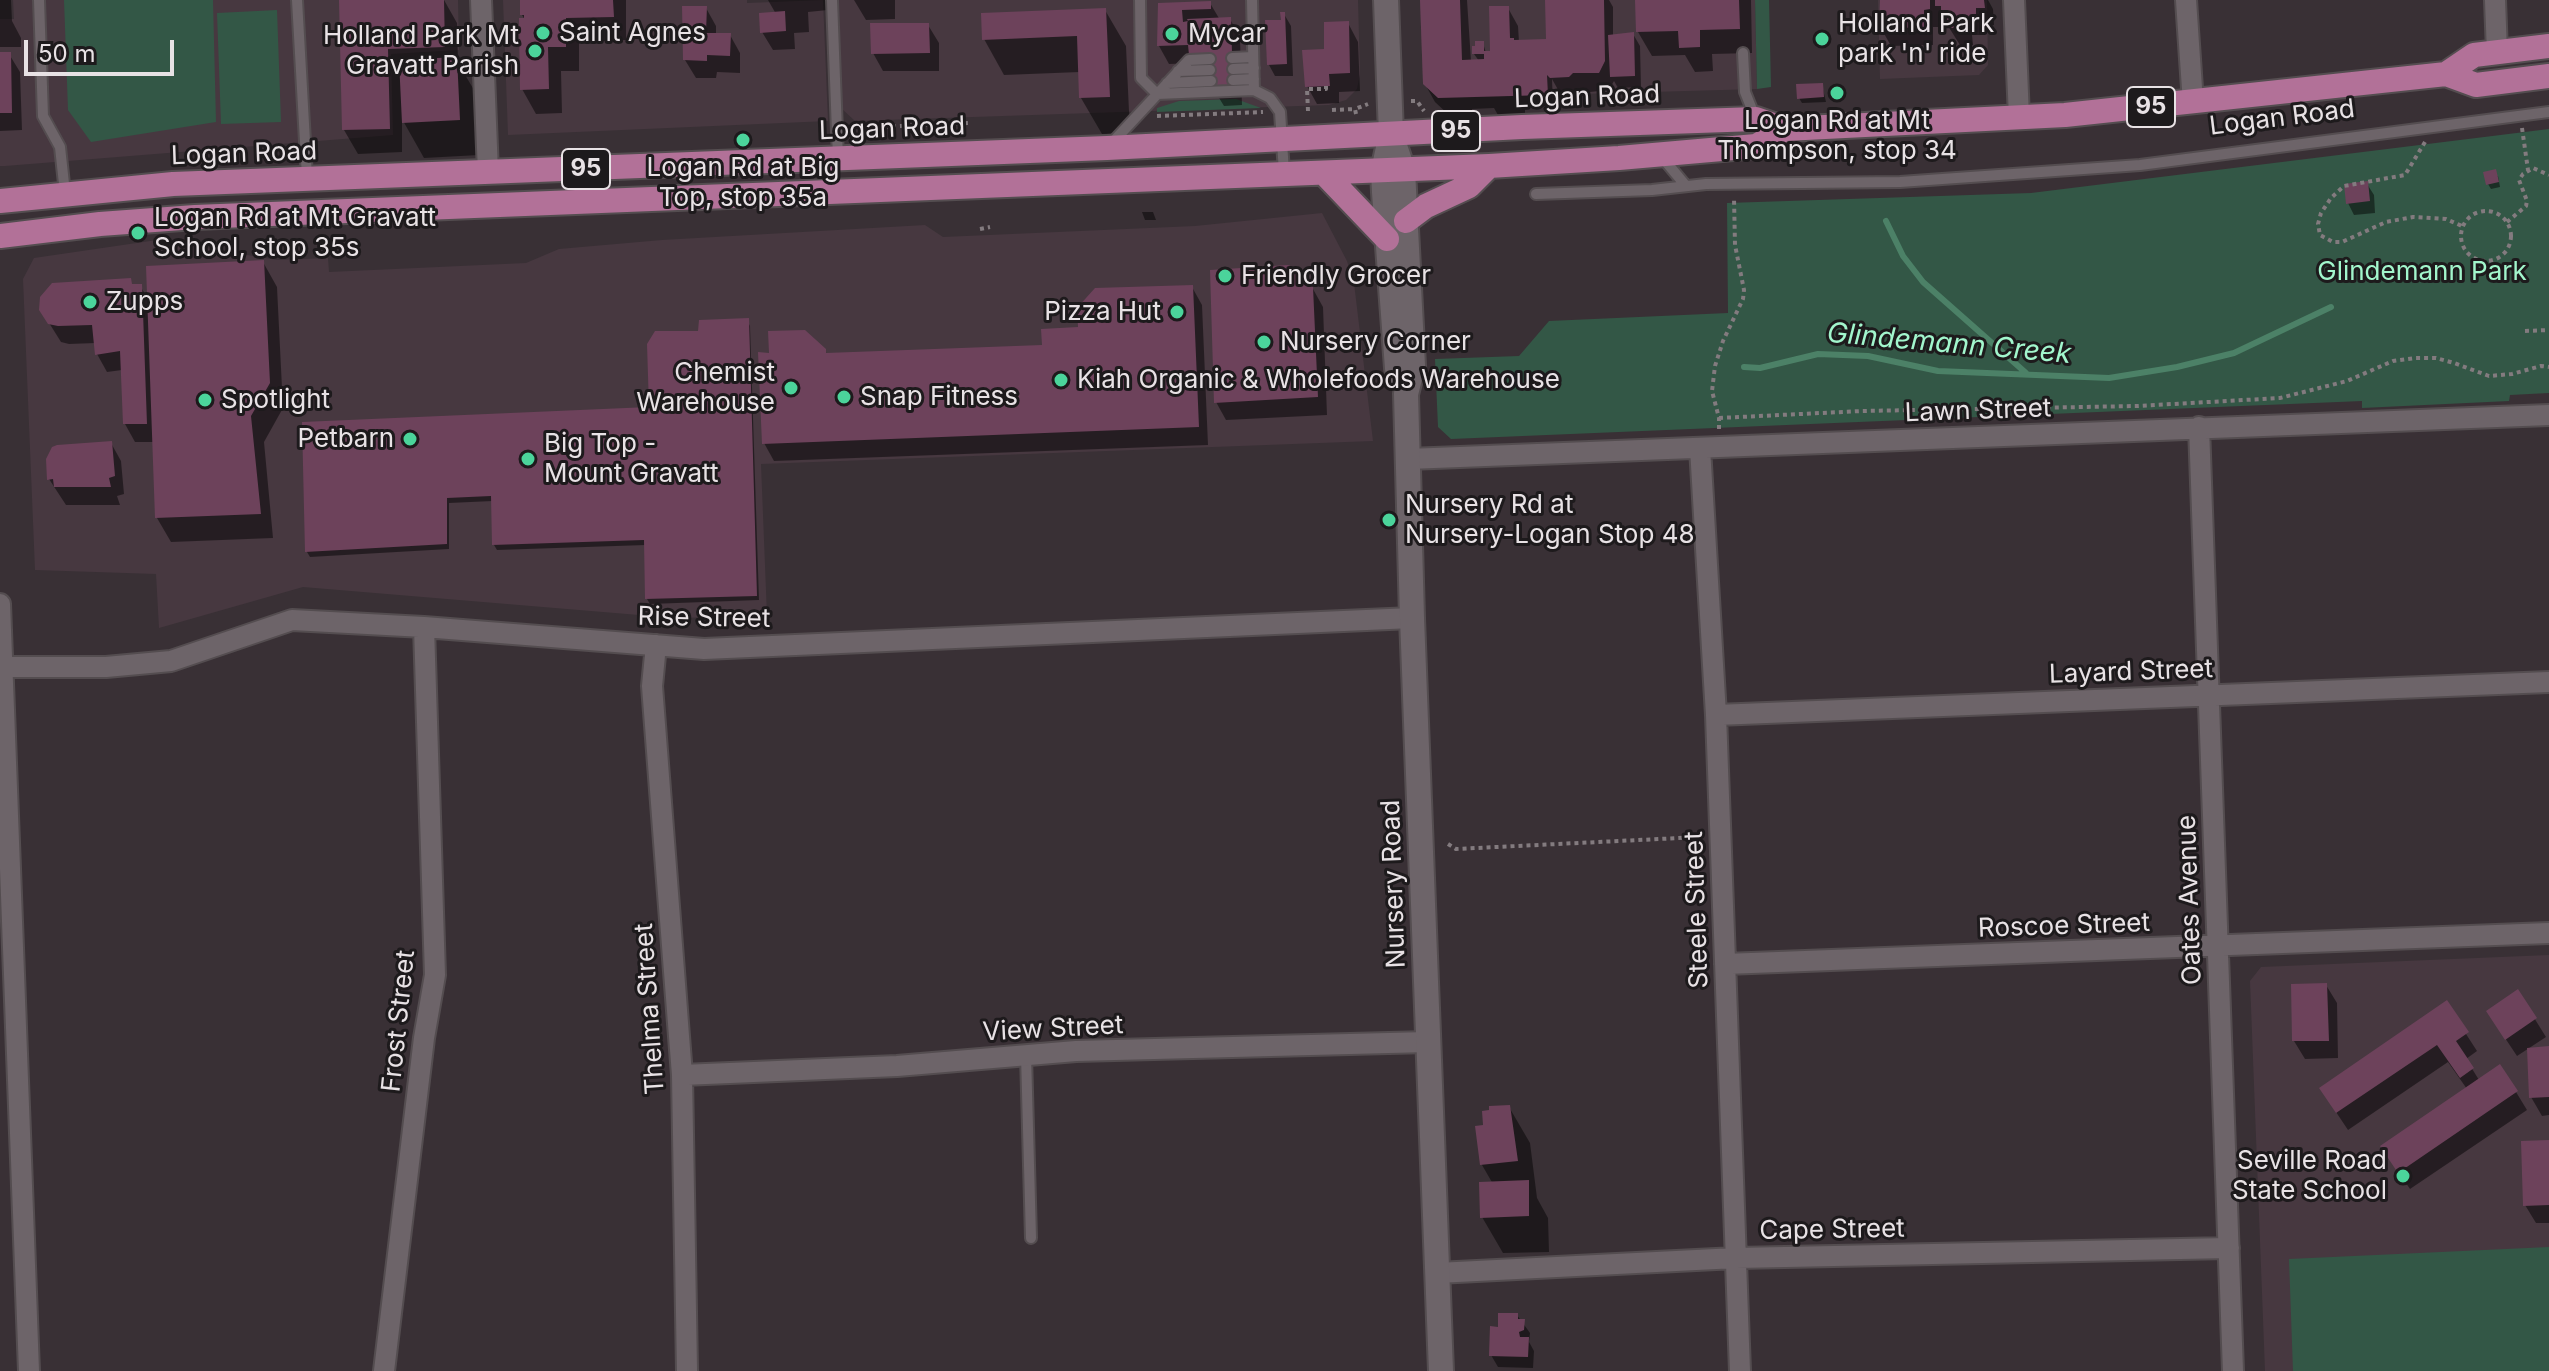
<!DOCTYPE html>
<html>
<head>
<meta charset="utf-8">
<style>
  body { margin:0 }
  #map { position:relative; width:2549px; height:1371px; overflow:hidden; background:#393035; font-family:Inter,sans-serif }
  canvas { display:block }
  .scale { position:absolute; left:24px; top:40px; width:150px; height:36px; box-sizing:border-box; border:4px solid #e8e2e5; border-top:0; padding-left:10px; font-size:24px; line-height:28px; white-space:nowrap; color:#e8e2e5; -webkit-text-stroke:6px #1d1a1c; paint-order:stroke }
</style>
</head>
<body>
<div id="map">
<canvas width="2549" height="1371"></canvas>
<div class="scale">50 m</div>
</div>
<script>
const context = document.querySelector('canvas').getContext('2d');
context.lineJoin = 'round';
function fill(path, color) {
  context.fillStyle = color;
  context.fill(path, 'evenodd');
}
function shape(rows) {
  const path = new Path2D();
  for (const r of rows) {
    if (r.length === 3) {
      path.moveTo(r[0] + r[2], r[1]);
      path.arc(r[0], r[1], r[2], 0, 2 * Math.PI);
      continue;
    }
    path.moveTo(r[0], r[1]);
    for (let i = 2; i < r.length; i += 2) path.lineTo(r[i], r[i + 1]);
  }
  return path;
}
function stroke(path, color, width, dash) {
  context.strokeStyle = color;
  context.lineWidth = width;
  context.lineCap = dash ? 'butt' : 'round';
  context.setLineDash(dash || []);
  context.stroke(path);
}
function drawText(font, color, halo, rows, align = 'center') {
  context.font = font + ' Inter,sans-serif';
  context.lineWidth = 6;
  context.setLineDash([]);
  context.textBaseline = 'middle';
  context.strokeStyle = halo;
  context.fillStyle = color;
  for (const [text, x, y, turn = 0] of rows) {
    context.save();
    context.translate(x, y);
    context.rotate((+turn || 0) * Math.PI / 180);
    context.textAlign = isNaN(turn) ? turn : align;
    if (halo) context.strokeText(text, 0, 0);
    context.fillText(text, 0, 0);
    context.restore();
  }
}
fill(shape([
  [13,0,458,0,459,50,391,54,393,135,5,166,0,166,0,19,14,19],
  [503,0,747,0,747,3,823,0,828,121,508,135],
  [839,0,1358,0,1360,74,1357,89,1346,100,1329,105,855,121,841,108],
  [1420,0,1755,0,1757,89,1438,98,1423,84],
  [1878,0,1987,0,1988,65,1979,75,1880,79],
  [1322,213,1347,261,1354,283,1373,441,761,464,767,616,675,618,303,587,159,628,156,574,35,570,23,279,34,258,157,240,277,260,328,258,329,272,526,263,559,249,662,240,925,225,943,237,1195,226],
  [2549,955,2549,1371,2265,1371,2250,981,2261,967]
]), '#473840');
fill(shape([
  [64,0,213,0,216,122,91,142,68,110],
  [1755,0,1769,0,1771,87,1757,89],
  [277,10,281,122,221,124,217,13],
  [1236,99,1261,108,1157,112,1157,108,1179,101],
  [2549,129,2549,393,2510,395,2509,401,2362,408,2362,401,1451,439,1438,427,1435,359,1519,356,1549,321,1728,313,1727,203,2031,193],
  [2549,1247,2549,1371,2293,1371,2289,1259]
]), '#335746');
fill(shape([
  [0,0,11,0,12,21,21,38,21,47,0,47],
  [397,0,444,0,457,23,458,63,477,95,479,155,424,158,402,119,402,152,358,154,344,130],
  [522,0,626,0,626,40,579,42,579,71,561,71,562,113,536,114,522,89,525,20,522,15],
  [768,0,827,0,828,10,808,12,809,32,794,33,795,49,773,50,762,32,776,14],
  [854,0,895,0,895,19,866,20],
  [1422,0,1467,0,1471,61,1479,61,1474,54,1483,43,1486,53,1492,53,1508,8,1518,26,1519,42,1549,49,1547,0,1609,0,1613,7,1613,36,1633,34,1640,46,1641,87,1618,88,1614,81,1609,90,1561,95,1552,79,1553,106,1525,107,1525,114,1498,115,1494,108,1472,109,1472,115,1450,116,1435,102,1425,84],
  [1637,0,1751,0,1752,53,1712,54,1713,71,1695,72,1685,55,1652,56,1638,32],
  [1881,0,1988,0,1993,9,1994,25,1985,26,1985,35,1972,35,1973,45,1960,45,1943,18,1939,18,1939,27,1933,27,1933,45,1891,46,1881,28],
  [1210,3,1220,20,1230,19,1240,38,1242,105,1224,106,1213,88,1212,72,1201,73,1195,63,1169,64,1159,46,1160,5],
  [706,8,716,26,716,35,730,35,740,53,740,73,717,72,716,78,696,78,685,60],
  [1105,10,1126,46,1130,133,1102,134,1081,98,1080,72,1004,75,984,39],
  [1284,14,1291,26,1293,76,1275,76,1269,65],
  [1348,23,1358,42,1360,91,1339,92,1339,103,1317,104,1307,86],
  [928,25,939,43,939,71,883,71,873,53],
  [0,54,9,54,20,72,22,130,0,131],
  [1822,85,1826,102,1802,103,1799,98],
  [2498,176,2500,187,2491,189,2488,184],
  [2367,184,2374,195,2375,213,2354,215,2348,203],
  [1142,212,1153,212,1156,220,1145,220],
  [263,262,277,287,283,408,264,442,273,538,171,542,157,518,154,442,135,442,125,424,122,370,107,372,97,354,96,343,69,344,61,342,41,310,133,286,140,286,149,300],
  [1308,280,1323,307,1327,415,1226,420,1216,402],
  [1192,287,1202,305,1208,445,774,461,764,443,772,355,825,350,827,355,1044,347,1080,329],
  [747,320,750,326,759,600,650,604,647,599,646,545,497,550,494,545,493,501,449,503,449,549,310,557,307,552,304,424,651,408],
  [111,443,121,461,124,494,117,496,120,505,66,505,49,479],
  [2326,985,2337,1003,2338,1058,2305,1059,2294,1041],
  [2518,992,2546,1037,2517,1056,2499,1029],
  [2446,1003,2477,1051,2466,1059,2479,1080,2516,1092,2527,1110,2410,1189,2393,1164,2467,1089,2448,1062,2348,1130,2332,1106],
  [2549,1048,2549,1115,2542,1116,2531,1097],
  [1509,1107,1530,1143,1537,1198,1548,1218,1549,1252,1503,1253,1482,1217,1493,1184,1482,1165,1477,1127,1485,1127,1492,1112],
  [2549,1142,2549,1223,2536,1223,2525,1205],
  [1517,1315,1530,1333,1529,1342,1534,1351,1533,1368,1498,1367,1491,1355]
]), '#0007');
stroke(shape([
  [1886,221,1903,256,1923,282,2026,373],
  [1744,367,1760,368,1818,354,1868,356,1938,371,2109,378,2177,367,2234,353,2331,307]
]), '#4c8167', 6);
fill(shape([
  [339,0,444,0,445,47,388,49,390,129,342,130],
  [520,0,613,0,614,17,566,18,566,47,548,47,549,89,520,90,519,18,524,18,524,15,520,15],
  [1420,0,1460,0,1462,60,1484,59,1484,54,1472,54,1472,46,1475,46,1475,41,1484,41,1484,51,1490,51,1489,6,1509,6,1510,38,1514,38,1514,40,1546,39,1545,0,1604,0,1605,61,1599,73,1573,73,1569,77,1550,78,1547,75,1548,95,1438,98,1423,84],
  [1635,0,1739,0,1740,29,1700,30,1700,47,1679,48,1678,31,1636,32],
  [1880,0,1930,0,1930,9,1924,10,1924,27,1879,29],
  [1935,0,1984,0,1985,8,1976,8,1976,17,1963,17,1963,28,1948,28,1947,18,1941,18,1941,6,1935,6],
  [1211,1,1211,9,1182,10,1183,22,1188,21,1187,19,1231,17,1233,88,1211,89,1210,54,1189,55,1188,45,1157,46,1158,3],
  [682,6,707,6,706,33,731,33,730,56,707,55,707,61,683,60],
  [1106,8,1110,97,1079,98,1077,36,982,40,981,13],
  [785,11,786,31,760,33,759,13],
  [1280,12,1285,12,1287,64,1267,65,1265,20,1281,20],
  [1349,21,1350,73,1329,74,1330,86,1305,87,1302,50,1324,49,1324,22],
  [870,23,929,23,930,53,871,54],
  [1634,32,1635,76,1610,77,1608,35],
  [0,52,11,52,12,113,0,113],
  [457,57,460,120,402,123,399,60],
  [1823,83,1824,97,1797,99,1796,84],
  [2496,169,2499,182,2486,185,2483,172],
  [2368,181,2370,201,2346,204,2344,184],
  [264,260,270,383,251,416,261,514,155,518,146,266],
  [1288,265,1300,270,1310,279,1313,287,1318,397,1214,403,1210,270],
  [131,278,132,284,142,284,147,424,123,424,120,351,95,355,92,325,58,326,48,324,39,310,40,297,52,283],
  [1193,285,1199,427,762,444,758,352,769,353,768,331,805,330,826,349,826,353,1042,345,1041,329,1078,327,1077,308,1095,288],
  [749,318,757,596,645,599,644,540,492,545,491,496,447,498,447,544,305,552,302,422,649,407,647,344,655,331,698,331,699,320],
  [112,441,115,476,109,478,111,487,54,487,53,479,47,480,46,459,52,447,57,445],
  [2327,983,2329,1041,2292,1041,2291,984],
  [2518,989,2537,1018,2505,1040,2486,1011],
  [2447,1000,2469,1032,2456,1041,2474,1068,2460,1078,2437,1045,2336,1113,2319,1088],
  [2549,1046,2549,1097,2529,1098,2527,1048],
  [2500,1064,2518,1091,2398,1173,2380,1146],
  [1510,1105,1518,1161,1480,1165,1475,1126,1483,1125,1482,1111,1489,1110,1489,1106],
  [2549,1140,2549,1205,2523,1206,2521,1141],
  [1529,1180,1529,1216,1480,1218,1479,1182],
  [1498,1313,1518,1313,1518,1319,1525,1319,1524,1330,1519,1332,1520,1337,1529,1337,1528,1357,1489,1356,1490,1326,1498,1327]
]), '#6d425b');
const lane = shape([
  [39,0,43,116,60,147,65,193],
  [297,0,307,177],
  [832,0,838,158],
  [1140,0,1141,78,1157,94,1254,90,1270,98,1280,112,1284,172],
  [1252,0,1254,90],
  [1743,53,1745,92,1755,117],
  [1232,58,1253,57],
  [1233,69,1254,68],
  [1178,71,1210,70],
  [1233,80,1254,79],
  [1167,83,1211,81],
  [1111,144,1189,60,1210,59],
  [1662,157,1686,186],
  [1536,194,1652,190,1706,184,1900,182,2140,165,2549,112],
  [1026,1055,1031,1238]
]);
const street = shape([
  [481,0,488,172],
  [2014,0,2019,117],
  [2186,0,2193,103],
  [2495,0,2497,52],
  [2199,427,2233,1371],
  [1700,448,1716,715,1740,1371],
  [1408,459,2549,415],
  [0,604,29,1371],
  [656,645,652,686,682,1075,687,1371],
  [2,667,106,667,171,661,292,620,424,627,704,649,1412,618],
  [1716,715,2549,682],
  [1725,964,2549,933],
  [682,1075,897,1066,1076,1051,1428,1042],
  [1437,1273,1736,1258,2229,1248],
  [384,1371,424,1038,435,975,424,627]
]);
const secondary = shape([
  [1386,0,1391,134,1383,171,1384,192,1397,368,1401,380],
  [1391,134,1403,170,1413,366,1406,394,1412,618,1441,1371]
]);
const primary = shape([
  [2446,74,2476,85,2549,76],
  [1324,173,1387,239],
  [0,201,173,184,1107,148,1522,127,1756,119,1785,129,2065,115,2446,74,2474,55,2549,46],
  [1406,221,1426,206,1469,186,1489,166],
  [0,236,100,224,195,217,1489,166,1619,158,1756,146,1785,129]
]);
stroke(lane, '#544d50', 14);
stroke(street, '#544d50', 24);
stroke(secondary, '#544d50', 28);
stroke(primary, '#544d50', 28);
stroke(shape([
  [1411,101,1417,101,1424,111],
  [1332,110,1355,109],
  [1308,111,1307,89,1326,89,1326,86],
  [1356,114,1355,109,1368,104],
  [1157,116,1263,112],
  [852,128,970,123],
  [2522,128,2528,170],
  [2425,142,2405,175,2344,186,2331,198,2321,213,2318,224,2320,235,2333,242,2342,242,2386,222,2413,217,2446,219,2462,226],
  [2486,236,25],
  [2507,222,2526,206,2527,201,2519,180,2523,174,2533,168,2549,175],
  [980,229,990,227],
  [2525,331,2549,330],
  [1719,418,1862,411,2137,406,2280,398,2347,381,2393,361,2415,358,2436,358,2454,363,2489,376,2512,374,2541,366,2549,367],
  [1719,429,1719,418,1712,391,1715,366,1723,341,1743,299,1744,290,1735,245,1734,198],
  [1448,844,1456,849,1700,837]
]), '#837b7f', 4, [4, 4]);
stroke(lane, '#6d6469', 10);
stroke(street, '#6d6469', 20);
stroke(secondary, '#6d6469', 24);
stroke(primary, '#b27198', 24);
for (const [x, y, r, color] of [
  [543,33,8,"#4bd49b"],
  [1172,34,8,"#4bd49b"],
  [1822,39,8,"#4bd49b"],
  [535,51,8,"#4bd49b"],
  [1837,93,8,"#4bd49b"],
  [743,140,8,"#4bd49b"],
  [138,233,8,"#4bd49b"],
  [1225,276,8,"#4bd49b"],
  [90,302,8,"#4bd49b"],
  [1177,312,8,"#4bd49b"],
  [1264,342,8,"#4bd49b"],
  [1061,380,8,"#4bd49b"],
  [791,388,8,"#4bd49b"],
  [844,397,8,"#4bd49b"],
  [205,400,8,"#4bd49b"],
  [410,439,8,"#4bd49b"],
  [528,459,8,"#4bd49b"],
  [1389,520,8,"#4bd49b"],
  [2403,1176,8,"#4bd49b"]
]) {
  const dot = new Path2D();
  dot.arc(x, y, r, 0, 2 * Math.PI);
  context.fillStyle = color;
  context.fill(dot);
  stroke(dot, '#1d1a1c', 3);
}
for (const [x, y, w] of [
  [2151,107,48],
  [1456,131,48],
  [586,169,48]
]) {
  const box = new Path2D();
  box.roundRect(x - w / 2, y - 20, w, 40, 6);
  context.fillStyle = '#1d1a1c';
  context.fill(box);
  stroke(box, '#e8e2e5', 2);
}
drawText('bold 24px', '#e8e2e5', null, [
  ["95",2151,107],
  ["95",1456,131],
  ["95",586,169]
]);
drawText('26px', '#e8e2e5', '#1d1a1c', [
  ["Holland Park",1838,24],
  ["park 'n' ride",1838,54],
  ["Saint Agnes",559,33],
  ["Mycar",1188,34],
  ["Holland Park Mt",519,36,"right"],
  ["Gravatt Parish",519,66,"right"],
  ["Logan Rd at Mt",1837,121,"center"],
  ["Thompson, stop 34",1837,151,"center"],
  ["Logan Rd at Big",743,168,"center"],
  ["Top, stop 35a",743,198,"center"],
  ["Logan Rd at Mt Gravatt",154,218],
  ["School, stop 35s",154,248],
  ["Friendly Grocer",1241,276],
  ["Zupps",106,302],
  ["Pizza Hut",1161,312,"right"],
  ["Nursery Corner",1280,342],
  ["Chemist",775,373,"right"],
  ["Warehouse",775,403,"right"],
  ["Kiah Organic & Wholefoods Warehouse",1077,380],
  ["Snap Fitness",860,397],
  ["Spotlight",221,400],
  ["Petbarn",394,439,"right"],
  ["Big Top -",544,444],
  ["Mount Gravatt",544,474],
  ["Nursery Rd at",1405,505],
  ["Nursery-Logan Stop 48",1405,535],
  ["Seville Road",2387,1161,"right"],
  ["State School",2387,1191,"right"]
], 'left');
drawText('26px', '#e8e2e5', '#1d1a1c', [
  ["Logan Road",1587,97,-2],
  ["Logan Road",2282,118,-7],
  ["Logan Road",892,129,-2],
  ["Logan Road",244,154,-2],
  ["Lawn Street",1978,411,-2],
  ["Rise Street",704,618,1],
  ["Layard Street",2131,672,-2],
  ["Nursery Road",1394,884,-92],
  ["Oates Avenue",2190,900,-92],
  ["Steele Street",1697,910,-92],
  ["Roscoe Street",2064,926,-2],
  ["Thelma Street",650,1009,-94],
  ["Frost Street",399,1021,-84],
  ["View Street",1053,1029,-3],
  ["Cape Street",1832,1230,-1]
]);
drawText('26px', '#a2f6cc', '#1d1a1c', [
  ["Glindemann Park",2422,272]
]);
drawText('italic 28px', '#a2f6cd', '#1d1a1c', [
  ["Glindemann Creek",1949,344,5]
]);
</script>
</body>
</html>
